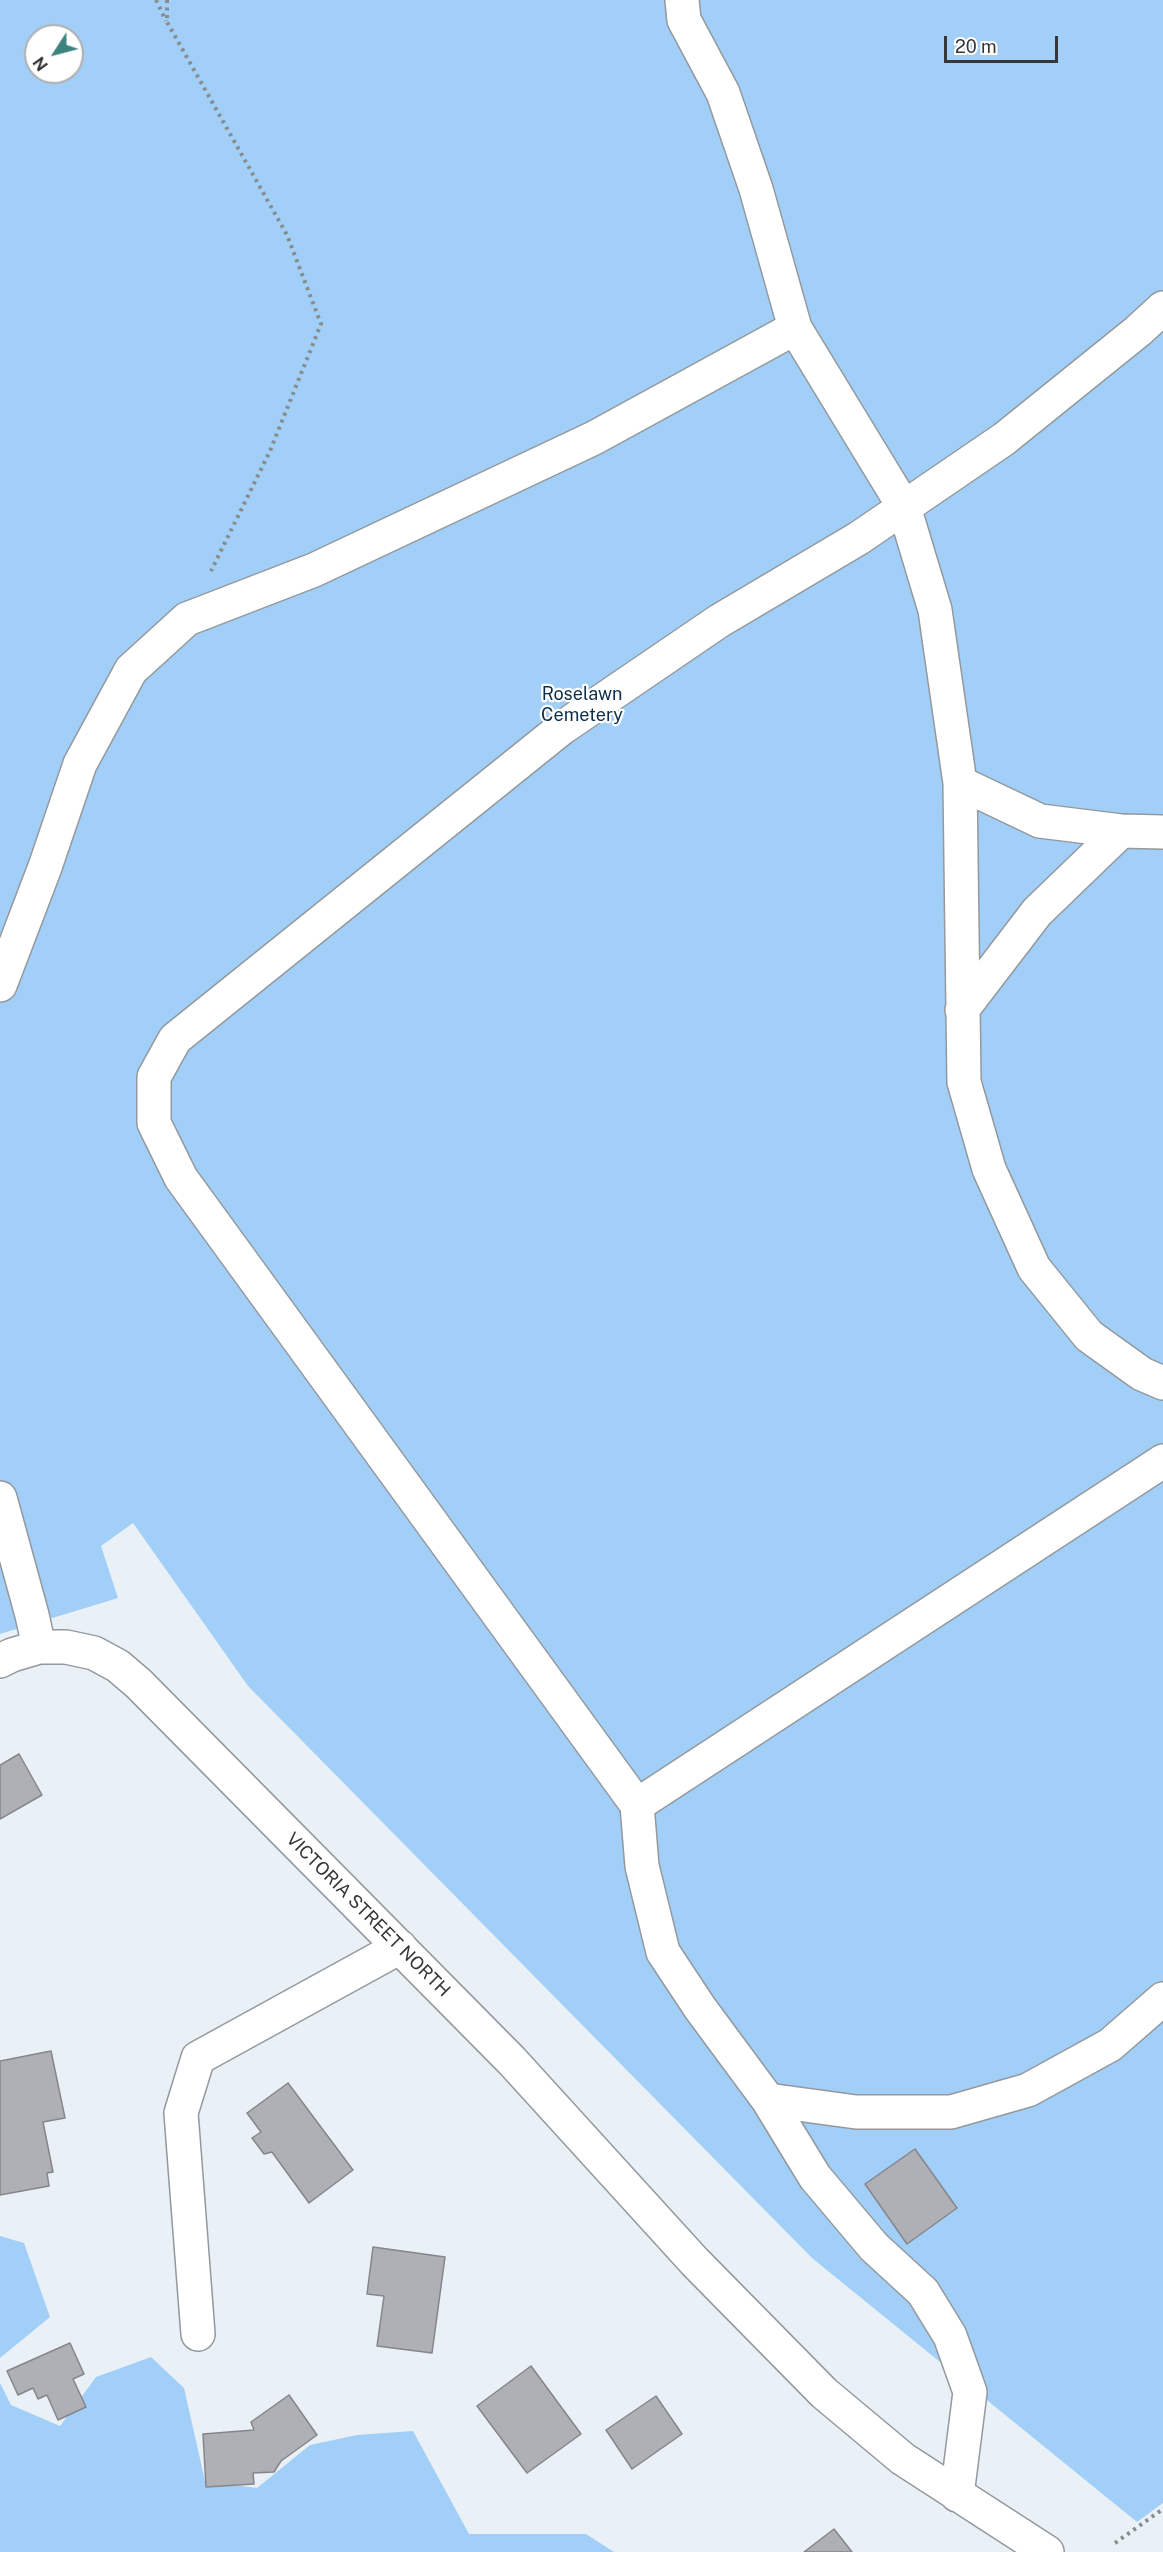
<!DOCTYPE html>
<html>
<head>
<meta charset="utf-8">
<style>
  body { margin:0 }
  #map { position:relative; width:1163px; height:2552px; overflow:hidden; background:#eaf1f6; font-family:"Public Sans",sans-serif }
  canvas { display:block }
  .north { position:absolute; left:24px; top:24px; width:60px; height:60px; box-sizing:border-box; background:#fff; border:2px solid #aeafb0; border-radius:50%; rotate:234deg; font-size:16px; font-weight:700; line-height:24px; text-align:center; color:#343739 }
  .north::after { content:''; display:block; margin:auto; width:21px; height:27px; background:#3c837d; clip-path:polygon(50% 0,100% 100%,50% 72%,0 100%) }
  .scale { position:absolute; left:944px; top:36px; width:114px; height:27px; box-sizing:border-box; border:3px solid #343739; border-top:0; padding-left:8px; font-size:18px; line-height:21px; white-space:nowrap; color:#343739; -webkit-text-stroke:4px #fff; paint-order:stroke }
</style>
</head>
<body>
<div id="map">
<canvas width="1163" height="2552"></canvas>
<div class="north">N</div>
<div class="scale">20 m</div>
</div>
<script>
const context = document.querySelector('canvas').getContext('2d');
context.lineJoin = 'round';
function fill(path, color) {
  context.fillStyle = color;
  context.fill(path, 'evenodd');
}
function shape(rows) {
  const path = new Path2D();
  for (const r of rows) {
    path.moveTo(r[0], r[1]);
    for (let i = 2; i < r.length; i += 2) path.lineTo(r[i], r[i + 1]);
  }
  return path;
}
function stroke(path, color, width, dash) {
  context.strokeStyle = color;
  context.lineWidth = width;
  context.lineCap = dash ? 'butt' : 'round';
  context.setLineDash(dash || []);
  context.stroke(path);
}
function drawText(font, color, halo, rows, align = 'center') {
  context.font = font + ' "Public Sans",sans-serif';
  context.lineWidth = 4.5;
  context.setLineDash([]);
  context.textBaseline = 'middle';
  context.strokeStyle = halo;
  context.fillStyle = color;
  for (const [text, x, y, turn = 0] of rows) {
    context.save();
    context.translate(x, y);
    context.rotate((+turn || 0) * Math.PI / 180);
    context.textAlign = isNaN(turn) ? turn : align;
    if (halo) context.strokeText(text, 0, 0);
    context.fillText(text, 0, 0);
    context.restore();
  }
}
fill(shape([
  [0,0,1163,0,1163,2503,1137,2522,812,2258,248,1686,133,1523,101,1546,118,1598,0,1634],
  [36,36,72,36,72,72,36,72],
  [0,2236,24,2243,50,2317,0,2358],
  [151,2357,184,2388,205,2481,257,2488,310,2445,357,2435,413,2431,469,2534,586,2534,614,2552,0,2552,0,2383,11,2405,60,2426,96,2377]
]), '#a1cff7');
const building = shape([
  [19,1754,42,1795,0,1819,0,1765,19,1754],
  [51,2051,65,2118,43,2122,53,2172,47,2173,49,2186,0,2195,0,2061,51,2051],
  [288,2083,353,2170,309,2203,272,2152,264,2154,252,2138,261,2132,247,2113,288,2083],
  [915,2149,957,2208,907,2244,865,2184,915,2149],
  [373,2247,445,2257,432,2353,377,2346,384,2296,367,2294,373,2247],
  [70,2343,84,2374,73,2379,86,2407,58,2420,47,2395,38,2399,33,2388,18,2395,7,2371,70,2343],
  [531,2366,581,2434,527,2473,477,2406,531,2366],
  [289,2395,317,2435,281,2461,274,2472,253,2473,254,2484,206,2487,203,2434,254,2430,251,2422,289,2395],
  [656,2396,682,2434,632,2469,606,2430,656,2396],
  [834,2529,852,2552,804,2552,834,2529]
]);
fill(building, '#afafb6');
stroke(building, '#86858c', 1.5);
const minor = shape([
  [682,0,684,20,723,93,756,189,795,328],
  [960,783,1040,821,1121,831,1163,832],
  [0,985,45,867,80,764,131,670,187,619,314,570,594,438,795,328,904,507,935,610,960,783,964,1082,989,1169,1034,1268,1089,1336,1142,1374,1163,1383],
  [962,1010,1037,912,1121,831],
  [0,1498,32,1615,39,1647],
  [0,1661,12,1655,39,1647,66,1647,94,1653,118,1666,139,1684,512,2061,695,2262,824,2393,903,2459,1047,2552],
  [637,1805,1163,1461],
  [768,2100,856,2112,951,2112,1028,2090,1110,2045,1163,1999],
  [198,2334,181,2113,198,2058,400,1947],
  [957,2495,970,2392,950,2336,923,2292,874,2247,815,2177,768,2100,700,2008,663,1952,642,1866,637,1805,181,1178,154,1123,154,1077,175,1039,562,728,719,621,859,538,1004,439,1138,331,1163,308]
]);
stroke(minor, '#93999e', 36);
stroke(shape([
  [156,0,166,21],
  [167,0,167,22,287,235,321,324,270,451,211,571],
  [1115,2543,1163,2509]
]), '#878c8f', 4, [3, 4.5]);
stroke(minor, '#fff', 33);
drawText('18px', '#0d2f49', '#fff', [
  ["Roselawn",582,694],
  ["Cemetery",582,715]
]);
drawText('18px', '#343739', '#fff', [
  ["VICTORIA STREET NORTH",368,1915,45]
]);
</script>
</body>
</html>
